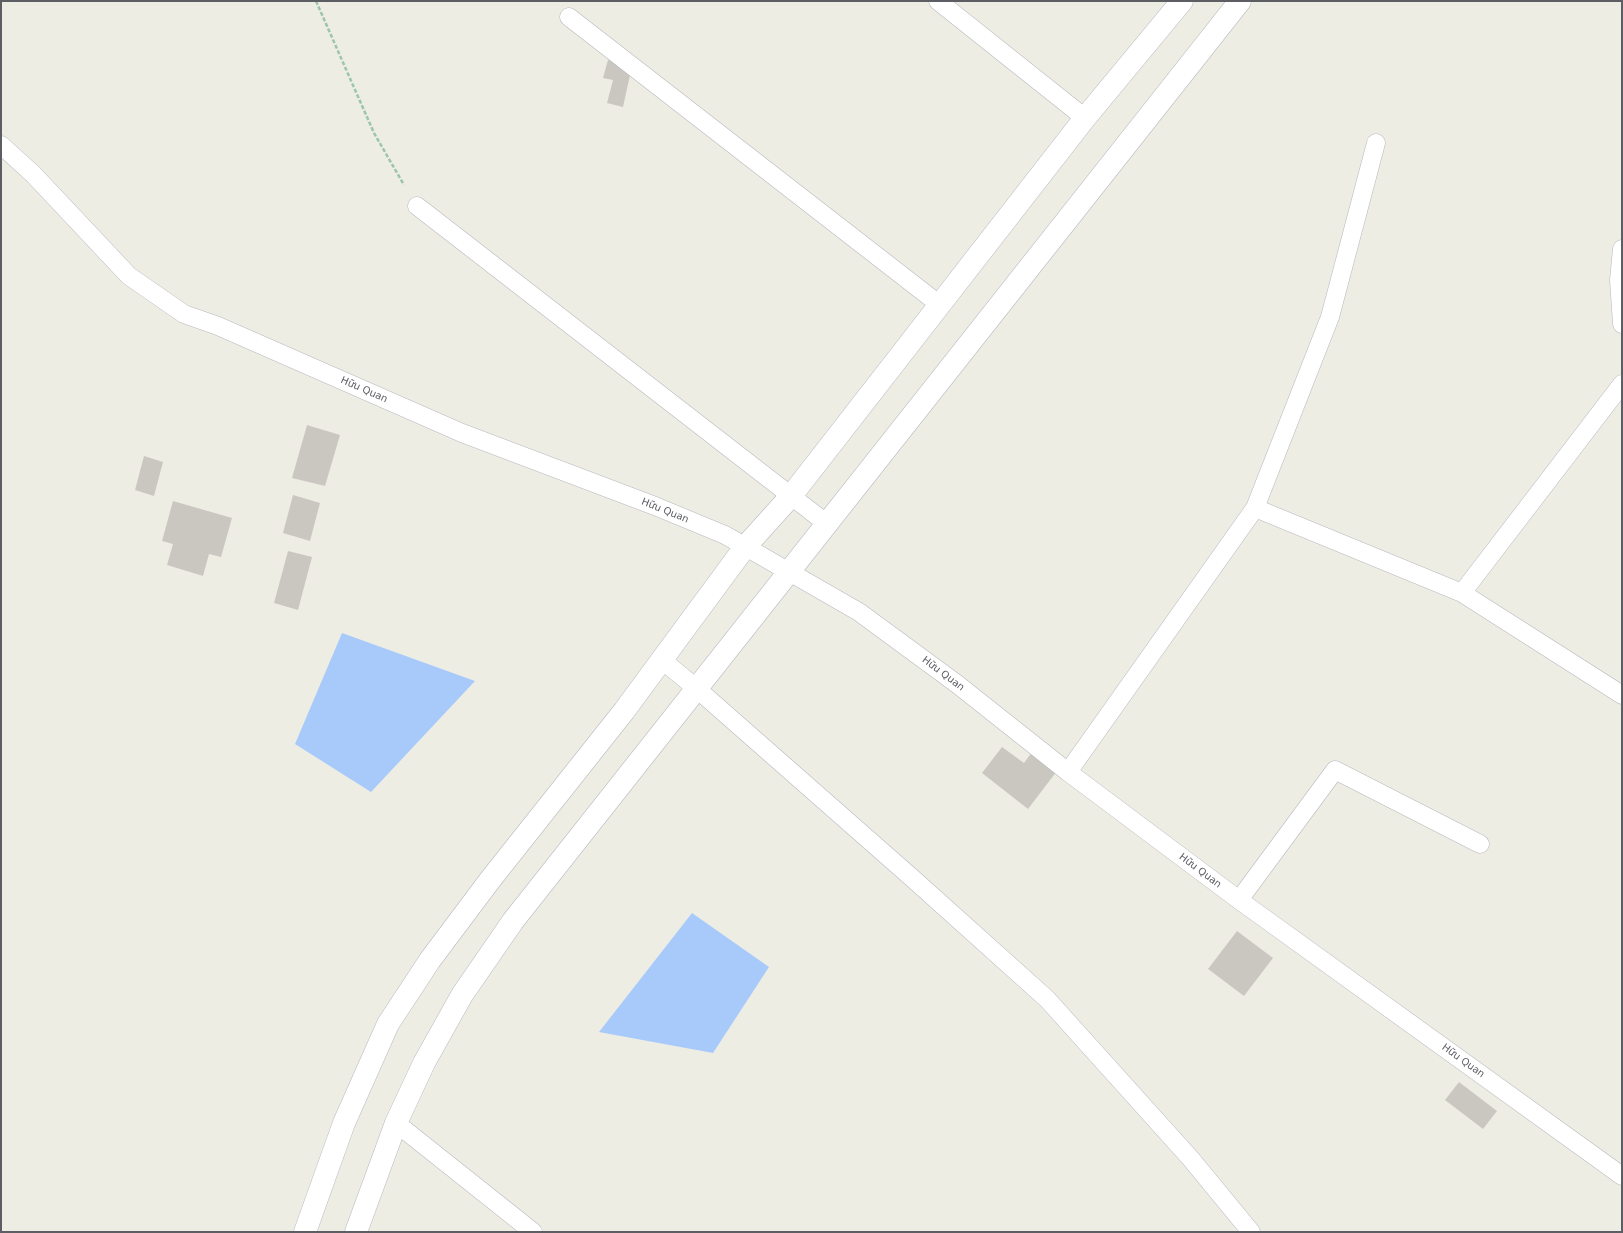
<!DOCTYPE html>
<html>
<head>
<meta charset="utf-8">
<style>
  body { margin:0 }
  #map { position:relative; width:1623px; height:1233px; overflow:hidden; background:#eeede4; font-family:"DejaVu Sans",sans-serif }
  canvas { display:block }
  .frame { position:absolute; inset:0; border:2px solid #5c5e64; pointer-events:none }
</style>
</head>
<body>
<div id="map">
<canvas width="1623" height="1233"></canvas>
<div class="frame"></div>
</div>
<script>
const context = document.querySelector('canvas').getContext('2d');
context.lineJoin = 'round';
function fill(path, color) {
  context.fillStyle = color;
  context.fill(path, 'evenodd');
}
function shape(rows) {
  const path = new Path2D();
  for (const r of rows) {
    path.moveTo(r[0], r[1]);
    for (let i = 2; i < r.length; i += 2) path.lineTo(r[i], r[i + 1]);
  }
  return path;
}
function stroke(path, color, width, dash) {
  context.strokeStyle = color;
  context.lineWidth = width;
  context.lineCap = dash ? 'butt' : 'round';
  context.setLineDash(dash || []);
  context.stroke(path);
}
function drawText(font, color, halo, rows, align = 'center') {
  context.font = font + ' "DejaVu Sans",sans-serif';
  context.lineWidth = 3;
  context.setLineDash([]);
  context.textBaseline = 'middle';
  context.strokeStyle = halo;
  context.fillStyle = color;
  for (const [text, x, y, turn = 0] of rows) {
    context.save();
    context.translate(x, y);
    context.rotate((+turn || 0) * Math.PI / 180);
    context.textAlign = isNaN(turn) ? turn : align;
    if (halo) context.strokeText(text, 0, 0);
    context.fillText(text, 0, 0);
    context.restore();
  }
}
fill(shape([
  [342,633,475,681,371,792,295,744],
  [692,913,769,967,713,1053,599,1032]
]), '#a7cafb');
fill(shape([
  [608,60,632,66,623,107,607,103,613,80,603,78],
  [307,425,340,435,325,486,292,478],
  [144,456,163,462,154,496,135,490],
  [293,495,320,503,310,541,283,533],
  [173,501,232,518,221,557,209,554,203,576,167,565,173,544,162,541],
  [288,551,312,557,298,610,274,603],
  [1002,747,1024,763,1032,752,1057,771,1028,809,982,773],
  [1237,931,1273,958,1244,996,1208,969],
  [1459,1082,1497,1111,1483,1129,1445,1100]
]), '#cac7c1');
const lane = shape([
  [938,1,1085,118],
  [569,17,940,305],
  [1,145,33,174,129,276,184,314,218,326,462,433,655,506,725,535,859,612,957,684,1068,772,1239,900,1622,1176],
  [417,206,826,523],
  [1622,249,1619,280,1622,324],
  [1255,508,1330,317,1376,143],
  [1462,593,1622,384],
  [662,660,696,688,911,877,1047,999,1191,1159,1251,1232],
  [1068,772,1255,508,1462,593,1622,695],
  [1239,900,1335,770,1480,844],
  [396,1123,533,1232]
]);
const street = shape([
  [305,1232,344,1123,388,1024,430,960,490,880,624,711,745,547,791,496,1085,118,1182,1],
  [356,1232,396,1123,424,1063,462,995,513,921,1240,1]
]);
stroke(lane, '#b7b8be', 19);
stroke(street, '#b7b8be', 23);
stroke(shape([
  [316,1,374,133,404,185]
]), '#9bc5ad', 2.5, [4, 2]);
stroke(lane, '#fff', 18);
stroke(street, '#fff', 22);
drawText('10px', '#5c5e64', '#fff', [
  ["Hữu Quan",364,390,24],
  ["Hữu Quan",665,511,22],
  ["Hữu Quan",943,674,37],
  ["Hữu Quan",1200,871,37],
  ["Hữu Quan",1463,1061,36]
]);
</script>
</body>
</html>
